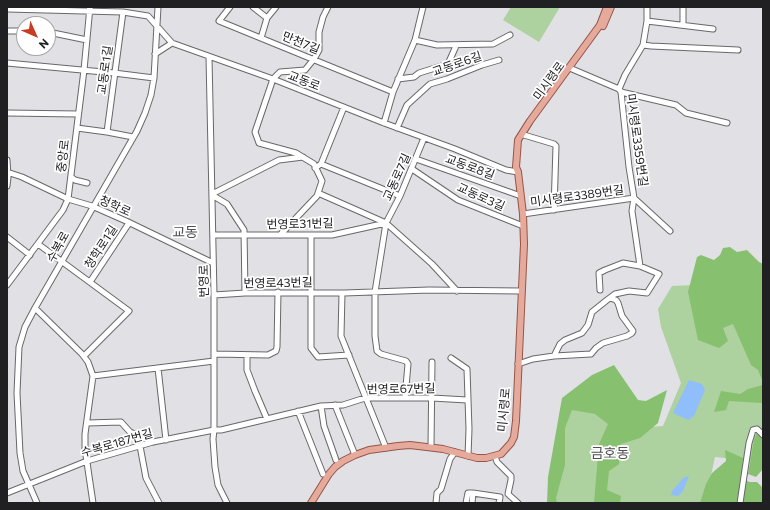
<!DOCTYPE html>
<html>
<head>
<meta charset="utf-8">
<style>
  body { margin:0 }
  #map { position:relative; width:770px; height:510px; overflow:hidden; background:#e1e1e5; font-family:Commissioner,sans-serif }
  canvas { display:block }
  .frame { position:absolute; inset:0; border:8px solid #202022; pointer-events:none }
  .north { position:absolute; left:16px; top:16px; width:40px; height:40px; box-sizing:border-box; background:#fff; border:1px solid #a6a6a7; border-radius:50%; rotate:135deg; font-size:11px; font-weight:700; line-height:16px; text-align:center; color:#202022 }
  .north::after { content:''; display:block; margin:auto; width:14px; height:18px; background:#c83d22; clip-path:polygon(50% 0,100% 100%,50% 72%,0 100%) }
</style>
</head>
<body>
<div id="map">
<canvas width="770" height="510"></canvas>
<div class="frame"></div>
<div class="north">N</div>
</div>
<script>
const context = document.querySelector('canvas').getContext('2d');
context.lineJoin = 'round';
function fill(path, color) {
  context.fillStyle = color;
  context.fill(path, 'evenodd');
}
function shape(rows) {
  const path = new Path2D();
  for (const r of rows) {
    path.moveTo(r[0], r[1]);
    for (let i = 2; i < r.length; i += 2) path.lineTo(r[i], r[i + 1]);
  }
  return path;
}
function stroke(path, color, width, dash) {
  context.strokeStyle = color;
  context.lineWidth = width;
  context.lineCap = dash ? 'butt' : 'round';
  context.setLineDash(dash || []);
  context.stroke(path);
}
function drawText(font, color, halo, rows, align = 'center') {
  context.font = font + ' Commissioner,"Noto Sans KR",sans-serif';
  context.lineWidth = 3.5;
  context.setLineDash([]);
  context.textBaseline = 'middle';
  context.strokeStyle = halo;
  context.fillStyle = color;
  for (const [text, x, y, turn = 0] of rows) {
    context.save();
    context.translate(x, y);
    context.rotate((+turn || 0) * Math.PI / 180);
    context.textAlign = isNaN(turn) ? turn : align;
    if (halo) context.strokeText(text, 0, 0);
    context.fillText(text, 0, 0);
    context.restore();
  }
}
fill(shape([
  [511,7,560,7,539,42,503,20],
  [695,285,725,304,763,374,763,446,753,461,715,457,705,503,553,503,562,431,571,408,647,427,663,426,681,383,661,327,658,309,672,286]
]), '#add19f');
fill(shape([
  [730,247,737,252,747,250,759,262,763,264,763,382,758,370,751,365,733,324,723,328,728,341,719,348,698,340,688,292,697,257,701,255,714,260,720,255,723,248],
  [614,365,638,400,646,401,667,390,658,423,640,438,621,444,619,464,609,471,607,490,621,496,620,503,594,503,599,444,608,424,595,414,572,410,565,428,565,465,556,498,557,503,547,503,548,477,562,398,592,375],
  [763,385,763,401,762,403,729,401,726,410,714,412,721,391,740,394,748,389],
  [757,433,763,439,763,469,756,477,748,474,754,440],
  [725,450,743,458,742,477,749,482,757,482,763,488,763,503,700,503,706,484,712,473,726,461]
]), '#87c170');
fill(shape([
  [689,380,702,384,705,390,694,416,688,420,673,413],
  [689,476,683,491,678,496,671,495,672,491,680,482,683,478]
]), '#90befb');
const minor = shape([
  [230,7,219,21,393,92],
  [253,7,267,18],
  [683,7,683,25],
  [7,9,123,12,148,16,172,43,273,79,384,123,455,149,506,170,518,172],
  [647,21,713,29],
  [7,31,24,31],
  [48,32,87,40],
  [261,38,267,18,276,7],
  [415,40,437,45,493,44,510,35],
  [643,45,651,46,738,50],
  [155,54,172,43],
  [209,57,214,295,214,430,213,439,215,467,218,485,227,503],
  [7,63,114,73,154,78],
  [572,69,619,89,621,92,629,167,634,198,632,211,640,266,623,263,605,270,599,273,600,290],
  [398,79,414,77,419,73,448,64,456,46],
  [619,89,625,75,643,45,647,21,647,7],
  [621,92,676,105,686,113,727,123],
  [7,113,78,114],
  [384,123,393,92,415,40,423,7],
  [77,128,107,132,133,137],
  [397,128,407,105,430,84,447,79,482,65,499,60],
  [107,132,123,12],
  [524,135,554,144,556,146,554,210],
  [416,159,518,195],
  [7,160,8,177,7,186],
  [321,164,344,107],
  [315,168,321,164,400,196],
  [412,169,458,200,523,226],
  [7,172,22,177,68,199,92,206,126,221,213,263],
  [71,177,75,180,87,183],
  [318,193,386,223,432,264,457,291],
  [212,194,279,160,303,157],
  [212,195,227,204,244,230,245,293],
  [634,198,670,231],
  [523,214,634,198],
  [213,235,332,235,386,223],
  [280,235,317,196,322,181,314,164,296,153,259,143,255,132,273,79,280,72,305,70,314,59,319,50,319,32,323,17,328,7],
  [311,236,311,348,318,357,349,355],
  [7,237,30,255],
  [38,244,129,311,84,356],
  [90,282,129,223],
  [7,285,63,210,68,199,84,70,90,7],
  [342,293,341,336,386,448],
  [214,295,245,293,344,293,429,290,521,291],
  [35,308,82,354,88,362,93,376,85,434,85,449,93,503],
  [214,354,268,355,276,351,277,347,278,292],
  [247,355,247,370,255,391,267,419],
  [554,356,591,354,596,348,603,343,627,336,632,333,633,331,622,316,618,303,616,300,610,298],
  [451,358,467,369,469,429,468,456],
  [518,364,533,359,554,356,560,344,565,340,582,333,588,325,592,312,607,300,615,294,629,291,647,293,659,274,640,266],
  [158,368,166,440],
  [93,376,214,361],
  [405,398,408,364,406,361,381,354,377,351,375,336,375,292,386,223,400,196,424,138],
  [335,405,355,455],
  [321,406,324,426,336,460],
  [298,411,323,474],
  [87,423,121,422,130,432,153,442],
  [140,446,146,478,159,503],
  [431,447,432,362],
  [495,456,497,462,511,476,511,480,508,494,518,503],
  [7,493,87,461,153,442,214,430,221,430,321,406,343,405,365,398,432,398,467,400],
  [37,503,23,471,20,453,17,393,19,347,25,327,35,308,137,131,145,113,151,95,154,78,158,7],
  [436,503,437,493,441,489,450,459,455,452],
  [466,503,468,493,473,493],
  [472,503,473,493,500,497,499,503],
  [740,503,749,443,753,430,757,429,763,435]
]);
const major = shape([
  [603,26,611,7],
  [311,503,329,474,335,467,343,461,355,455,369,450,398,446,410,445,443,449,477,458,486,458,501,454,511,443,514,437,516,421,524,244,523,214,518,172,516,167,518,140,530,121,600,25,607,7]
]);
stroke(minor, '#68686c', 7);
stroke(major, '#965546', 8);
stroke(minor, '#fff', 5);
stroke(major, '#e6aa9c', 6);
drawText('12px', '#202022', '#fff', [
  ["만천7길",301,43,22],
  ["교동로6길",457,64,-19],
  ["교동로1길",105,70,-82],
  ["교동로",304,81,21],
  ["미시령로",549,81,-54],
  ["미시령로3359번길",637,140,82],
  ["중앙로",63,156,-83],
  ["교동로8길",470,167,20],
  ["교동로7길",397,177,-66],
  ["미시령로3389번길",577,196,-8],
  ["교동로3길",481,197,24],
  ["청학로",115,206,24],
  ["번영로31번길",300,224,-1],
  ["수복로",58,247,-61],
  ["청학로1길",101,247,-57],
  ["번영로",204,281,-91],
  ["번영로43번길",278,283,-1],
  ["번영로67번길",401,389,-1],
  ["미시령로",504,410,-85],
  ["수복로187번길",117,443,-16]
]);
drawText('14px', '#515154', '#fff', [
  ["교동",185,232],
  ["금호동",610,453]
]);
</script>
</body>
</html>
